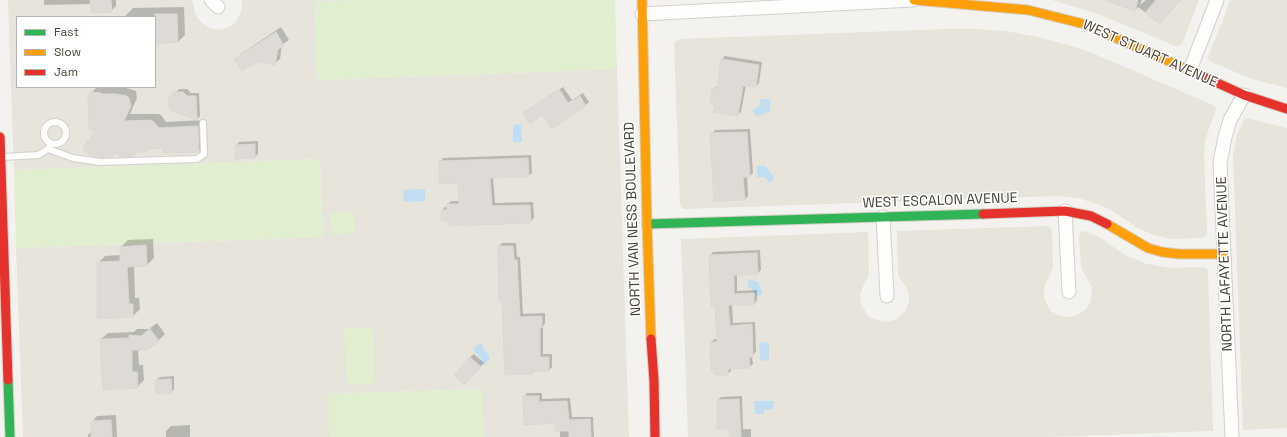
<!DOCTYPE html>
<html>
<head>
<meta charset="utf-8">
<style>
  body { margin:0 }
  #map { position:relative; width:1287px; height:437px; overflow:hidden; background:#f4f2ee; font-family:"Space Grotesk",sans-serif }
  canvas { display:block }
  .legend { position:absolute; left:16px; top:16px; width:140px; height:72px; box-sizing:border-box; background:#fff; border:1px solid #b7b4b0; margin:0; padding:5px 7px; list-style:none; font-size:12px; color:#4b4439 }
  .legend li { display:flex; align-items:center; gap:8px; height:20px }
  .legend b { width:20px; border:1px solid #b7b4b0 }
</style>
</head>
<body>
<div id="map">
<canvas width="1287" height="437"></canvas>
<ul class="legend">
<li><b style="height:5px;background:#30b455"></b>Fast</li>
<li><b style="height:5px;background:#ff9f0a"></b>Slow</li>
<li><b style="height:5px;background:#e5322d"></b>Jam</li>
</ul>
</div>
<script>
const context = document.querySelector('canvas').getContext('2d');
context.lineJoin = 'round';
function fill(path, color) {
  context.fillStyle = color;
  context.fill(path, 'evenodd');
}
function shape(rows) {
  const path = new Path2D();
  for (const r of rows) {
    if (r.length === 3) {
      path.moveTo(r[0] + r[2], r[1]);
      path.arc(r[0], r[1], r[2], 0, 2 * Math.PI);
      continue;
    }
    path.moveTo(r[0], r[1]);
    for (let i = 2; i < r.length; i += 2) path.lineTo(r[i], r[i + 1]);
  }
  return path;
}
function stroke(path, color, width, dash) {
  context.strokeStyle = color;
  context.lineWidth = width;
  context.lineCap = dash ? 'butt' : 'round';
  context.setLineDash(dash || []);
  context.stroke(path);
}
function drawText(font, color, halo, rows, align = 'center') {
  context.font = font + ' "Space Grotesk",sans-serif';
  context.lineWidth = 3;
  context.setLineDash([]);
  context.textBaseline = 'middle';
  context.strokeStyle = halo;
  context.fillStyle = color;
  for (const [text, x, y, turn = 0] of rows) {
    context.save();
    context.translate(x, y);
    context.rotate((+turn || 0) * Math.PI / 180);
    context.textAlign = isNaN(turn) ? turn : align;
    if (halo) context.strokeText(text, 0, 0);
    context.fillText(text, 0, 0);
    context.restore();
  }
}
fill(shape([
  [8,0,192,0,196,16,202,23,210,28,219,30,229,27,236,22,242,9,242,0,362,0,315,2,318,80,617,69,629,437,483,437,481,389,329,394,330,437,23,437,16,248,323,237,320,159,14,170],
  [17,17,155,17,155,87,17,87],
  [1052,0,1199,0,1182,44,1179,46,1175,46,1098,14],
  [1230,0,1287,0,1287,88,1252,79,1211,62,1208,59,1208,56,1223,20],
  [947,29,975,29,1005,31,1039,37,1068,45,1090,52,1213,105,1215,107,1216,110,1209,128,1205,142,1204,155,1207,234,1205,237,1202,238,1172,239,1153,235,1138,228,1109,209,1097,204,1078,198,1057,196,685,209,682,208,680,205,674,44,676,41,679,39],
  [1247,118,1287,128,1287,428,1243,430,1233,155,1237,135,1243,121],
  [1047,226,1051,228,1052,230,1053,265,1051,274,1046,282,1044,289,1044,297,1047,305,1051,311,1058,315,1066,317,1074,316,1081,313,1087,308,1091,301,1092,288,1081,267,1079,235,1082,231,1088,232,1099,237,1125,255,1147,264,1170,268,1203,267,1207,269,1208,272,1213,431,1048,437,688,437,681,239,868,232,869,274,862,289,860,296,861,304,868,316,874,319,885,322,897,319,906,310,909,302,909,294,906,287,899,277,898,273,897,231]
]), '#e7e4dc');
fill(shape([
  [362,0,615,0,617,69,318,80,315,2],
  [320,159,323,237,16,248,14,170],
  [354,212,355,233,331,234,330,213],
  [344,328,373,328,375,384,347,385],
  [482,389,483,437,330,437,328,394]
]), '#e1eecf');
fill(shape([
  [760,99,770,99,770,111,757,117,752,110,761,105],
  [521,124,522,142,513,142,513,125],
  [757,166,766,166,774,178,770,183,764,177,757,177],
  [425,189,425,201,404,202,403,190],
  [749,279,758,282,763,294,757,296,751,288,747,287],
  [764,342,769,343,769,359,764,361,760,360,759,343],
  [478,344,481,344,483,345,483,349,489,355,489,360,484,365,480,362,481,358,473,350],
  [754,401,774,401,773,409,764,410,764,414,755,414]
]), '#c0ddf1');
fill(shape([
  [44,0,116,0,116,6,111,11,91,4,44,5],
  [1108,0,1142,0,1140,5,1146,0,1181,0,1178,2,1160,23,1138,7,1135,10],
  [184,7,185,35,178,42,155,43,155,17,126,17,126,15,133,8],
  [281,27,289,40,282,45,280,59,274,64,260,60,236,59,241,54],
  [725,56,762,62,759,83,756,86,746,85,741,112,737,115,716,105,713,89,718,86,722,59],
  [97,87,123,87,136,91,137,98,130,114,158,114,161,115,166,122,205,120,206,144,199,151,163,147,149,148,146,151,138,151,134,155,95,133,91,93],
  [563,87,572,100,583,93,589,102,585,106,542,114,528,110],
  [179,89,187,89,191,93,199,93,200,116,197,119,170,98],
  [750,129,753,173,750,176,747,176,748,196,745,199,712,134,715,130],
  [258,141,258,154,255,157,236,145,239,142],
  [531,155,532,173,528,176,493,177,495,203,533,202,534,218,530,222,449,220,442,210,445,207,448,207,447,205,451,201,460,201,459,182,440,162,443,158],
  [153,239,154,258,147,265,134,266,135,298,139,298,140,309,133,316,98,263,105,256,121,255,121,247,128,240],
  [502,243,516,243,517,257,520,257,523,314,545,313,545,323,543,326,543,354,552,354,552,367,549,370,536,370,533,373,503,301,499,246],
  [760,250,761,270,757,274,737,274,737,291,757,290,757,300,754,304,732,304,733,323,755,322,756,352,752,356,753,364,749,367,731,368,731,371,727,374,711,342,715,339,718,339,716,305,710,255,713,252],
  [157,323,165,334,159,340,138,349,139,365,143,365,144,380,137,387,101,339,108,333,134,332,137,329,149,329],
  [474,354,484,363,464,383,470,357],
  [174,376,174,389,171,393,156,380,160,377],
  [527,393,542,393,542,399,570,398,572,417,593,417,594,437,560,437,560,430,556,422,524,397],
  [742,396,743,429,751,429,751,437,730,437,730,428,718,400,721,397],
  [116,415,117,437,88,437,88,435,92,431,92,422,97,416],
  [190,425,190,437,166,437,166,431,171,426]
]), '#0003');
const building = shape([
  [90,0,111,0,112,12,91,13,90,0],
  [1107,0,1138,0,1135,11,1107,1,1107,0],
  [1156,0,1180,0,1160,24,1145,13,1156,0],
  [155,14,177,14,178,42,155,44,155,14],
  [276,32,284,46,278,49,275,65,260,61,242,71,234,59,276,32],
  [721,59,759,65,756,87,743,86,738,116,713,112,715,105,710,104,712,89,717,88,721,59],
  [559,89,568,103,580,96,586,106,552,129,542,115,530,124,523,113,559,89],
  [90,92,101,93,102,94,116,94,127,96,129,98,131,106,124,121,151,120,154,122,159,128,198,126,199,152,163,153,162,148,146,149,147,152,136,152,134,156,123,157,115,153,112,157,100,157,93,156,86,153,83,147,94,133,89,128,88,95,90,92],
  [174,92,183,92,187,96,196,96,197,120,172,111,170,108,168,104,169,97,174,92],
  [747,132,750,177,743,177,745,200,714,201,710,133,747,132],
  [255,144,255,158,235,159,235,145,255,144],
  [528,158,529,177,490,178,492,206,530,205,531,223,448,226,448,221,441,221,441,210,447,210,446,204,459,204,458,183,439,184,439,161,528,158],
  [146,245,147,266,127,267,129,304,133,304,133,317,97,319,97,262,120,261,120,247,146,245],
  [498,246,513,246,514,260,517,260,520,317,542,316,542,328,540,328,540,357,549,357,549,371,533,371,533,374,505,375,502,302,499,302,498,246],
  [757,253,758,275,734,275,734,294,754,293,754,305,728,305,730,326,752,324,753,357,749,357,750,368,728,369,728,375,714,375,714,369,711,370,710,342,717,342,715,306,711,306,709,255,757,253],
  [150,329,159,341,147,350,132,350,132,372,137,372,138,388,103,390,100,339,129,338,129,335,141,336,150,329],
  [470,357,481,367,464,385,454,375,470,357],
  [171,379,172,394,156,394,155,380,171,379],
  [523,396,539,396,539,402,567,401,569,420,590,419,591,437,569,437,569,431,556,431,555,423,524,425,523,396],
  [739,399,741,437,729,437,729,429,717,429,717,400,739,399],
  [111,420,112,437,91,437,91,421,111,420]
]);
fill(building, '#dedbd6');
stroke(building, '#dcd9d4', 1);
const lane = shape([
  [55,133,11],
  [48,149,73,158,100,162,197,159,204,154,203,123],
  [3,157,38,155,48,149,50,145]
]);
const street = shape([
  [211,0,218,7],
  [642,14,913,0],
  [1190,70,1217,0],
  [1065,211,1069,292],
  [883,217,887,296],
  [1232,437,1220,162,1225,137,1230,120,1244,95]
]);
const fast = shape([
  [647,224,983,214],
  [8,380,10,437]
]);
const slow = shape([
  [642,0,647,224,651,339],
  [914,0,1028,10,1084,24,1200,75],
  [1107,224,1148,248,1162,252,1179,254,1224,254]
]);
const jam = shape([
  [1200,75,1244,95,1287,109],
  [0,137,8,380],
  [983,214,1065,211,1091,216,1107,224],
  [651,339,654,381,655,437]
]);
stroke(lane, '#d2d0cb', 8);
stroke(street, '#d2d0cb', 15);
stroke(fast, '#d3cfc5', 11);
stroke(slow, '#d3cfc5', 11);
stroke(jam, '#d3cfc5', 11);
stroke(lane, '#fdfdfc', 6);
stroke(street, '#fdfdfc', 13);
stroke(fast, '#30b455', 9);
stroke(slow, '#ff9f0a', 9);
stroke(jam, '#e5322d', 9);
drawText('14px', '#4b4439', '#fff', [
  ["WEST STUART AVENUE",1150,54,24],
  ["WEST ESCALON AVENUE",940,201,-2],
  ["NORTH VAN NESS BOULEVARD",633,219,-92],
  ["NORTH LAFAYETTE AVENUE",1225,264,-92]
]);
</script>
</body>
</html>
